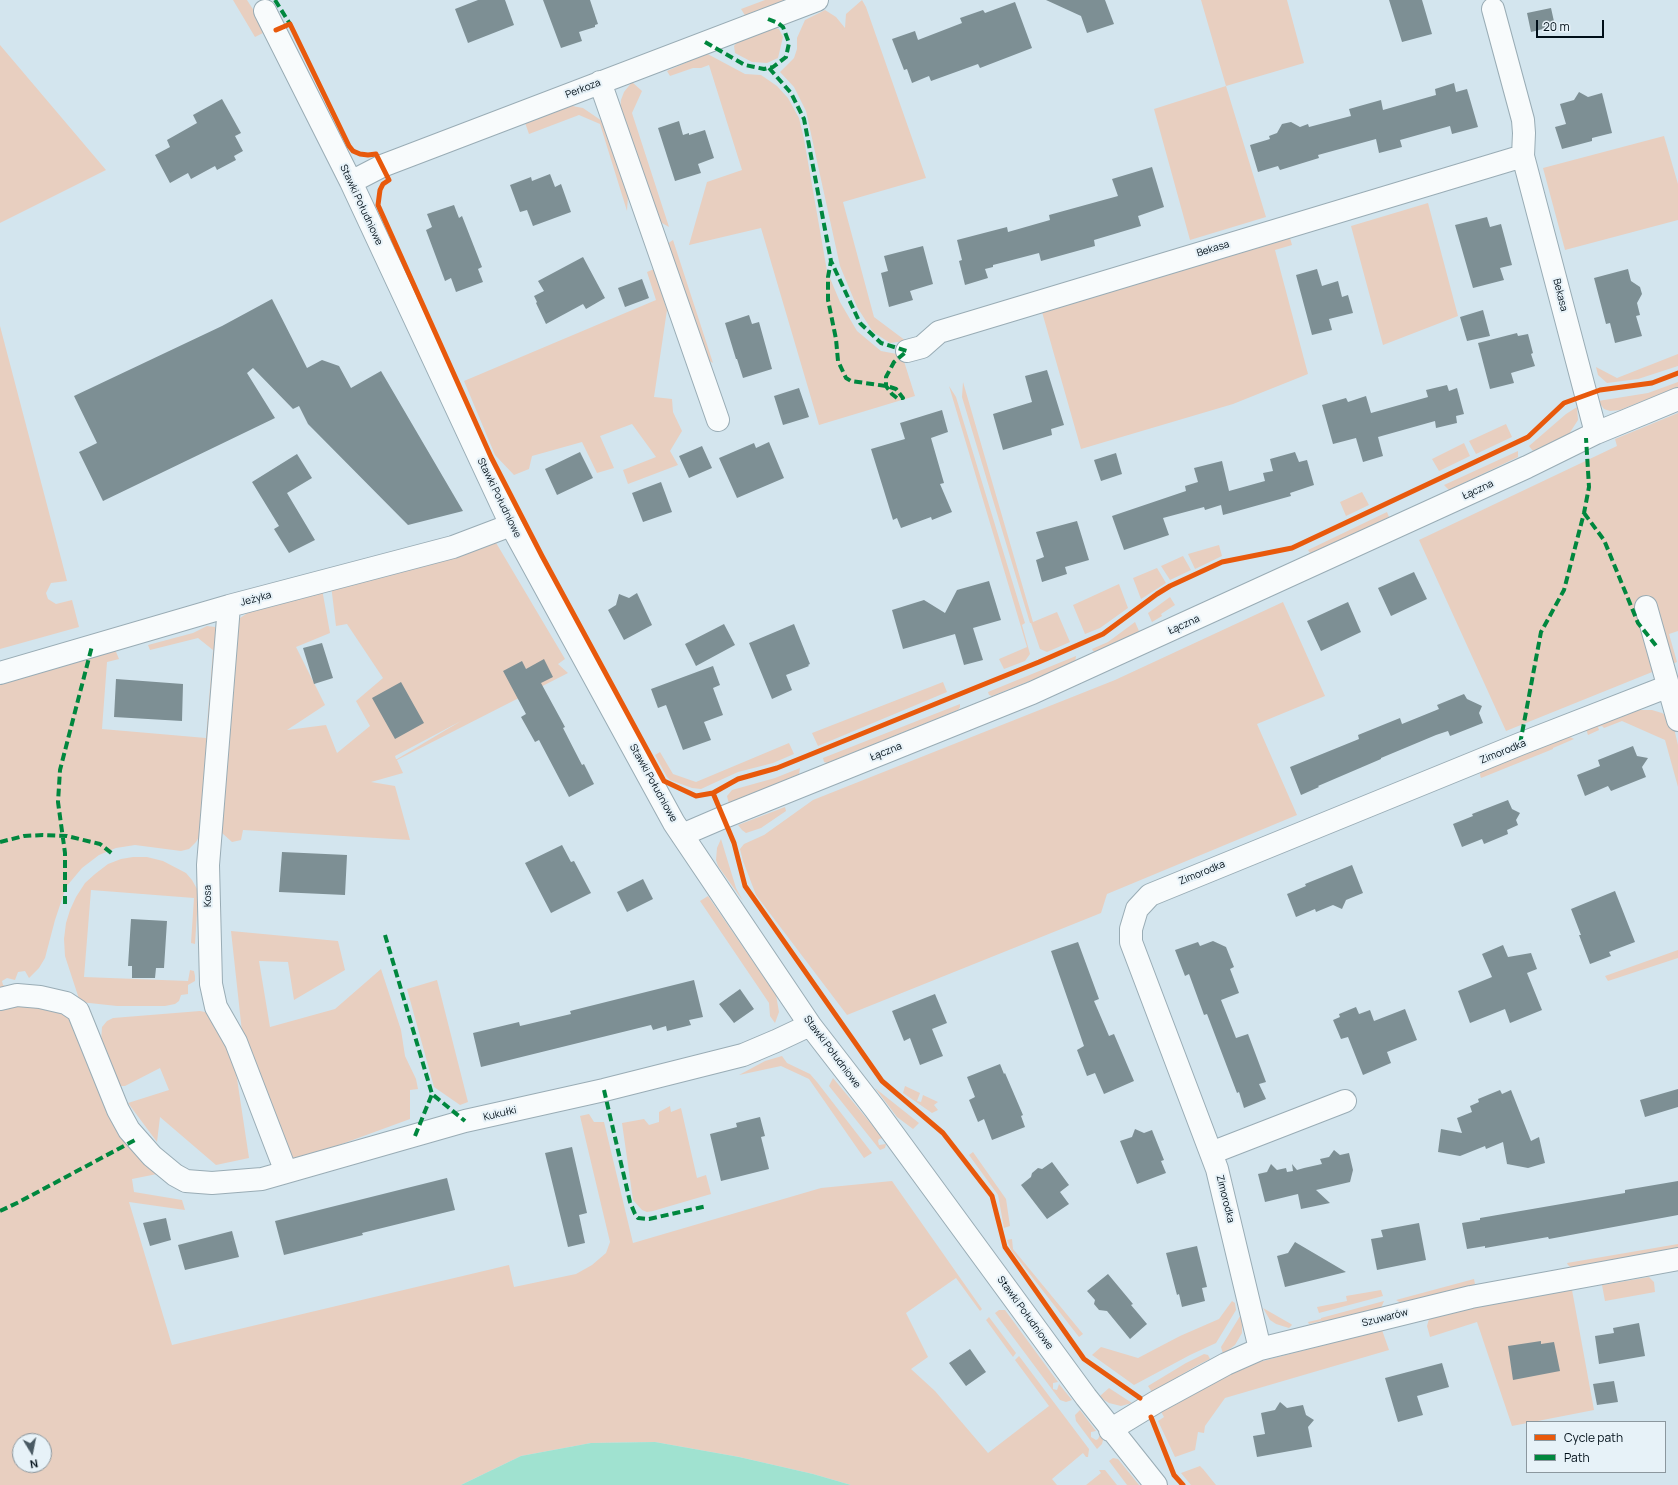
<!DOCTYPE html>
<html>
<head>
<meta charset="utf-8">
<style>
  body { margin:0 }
  #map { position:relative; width:1678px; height:1485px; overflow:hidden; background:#d3e5ee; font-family:Manrope,sans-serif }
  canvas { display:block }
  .legend { position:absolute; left:1526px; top:1421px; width:140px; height:52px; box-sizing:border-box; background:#e7f2f8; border:1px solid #8b979e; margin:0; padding:5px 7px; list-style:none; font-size:12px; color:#000f18 }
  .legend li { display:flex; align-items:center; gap:8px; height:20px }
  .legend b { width:20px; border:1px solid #8b979e }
  .north { position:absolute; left:12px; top:1433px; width:40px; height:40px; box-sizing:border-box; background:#e7f2f8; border:1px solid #8b979e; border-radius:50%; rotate:170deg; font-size:11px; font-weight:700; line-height:16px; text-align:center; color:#000f18 }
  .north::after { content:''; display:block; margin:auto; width:14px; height:18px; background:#4a5a63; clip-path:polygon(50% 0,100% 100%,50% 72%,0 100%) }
  .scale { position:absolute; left:1536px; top:20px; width:68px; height:18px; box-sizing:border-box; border:2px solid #000f18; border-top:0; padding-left:5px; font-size:12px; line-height:14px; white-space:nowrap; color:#000f18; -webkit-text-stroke:3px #e7f2f8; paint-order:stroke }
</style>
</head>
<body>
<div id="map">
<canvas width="1678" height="1485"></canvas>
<ul class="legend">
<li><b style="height:5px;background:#e8590c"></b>Cycle path</li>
<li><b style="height:5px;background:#00873e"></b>Path</li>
</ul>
<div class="north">N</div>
<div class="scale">20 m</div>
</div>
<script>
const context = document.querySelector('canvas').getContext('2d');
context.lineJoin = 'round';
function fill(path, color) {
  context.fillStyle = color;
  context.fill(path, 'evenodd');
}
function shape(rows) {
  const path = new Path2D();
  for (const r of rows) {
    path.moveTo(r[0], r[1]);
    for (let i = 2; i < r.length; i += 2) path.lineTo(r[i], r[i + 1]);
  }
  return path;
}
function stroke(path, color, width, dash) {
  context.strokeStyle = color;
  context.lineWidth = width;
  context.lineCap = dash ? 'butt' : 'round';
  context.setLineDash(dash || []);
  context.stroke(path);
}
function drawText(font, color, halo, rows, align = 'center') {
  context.font = font + ' Manrope,sans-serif';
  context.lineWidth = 4;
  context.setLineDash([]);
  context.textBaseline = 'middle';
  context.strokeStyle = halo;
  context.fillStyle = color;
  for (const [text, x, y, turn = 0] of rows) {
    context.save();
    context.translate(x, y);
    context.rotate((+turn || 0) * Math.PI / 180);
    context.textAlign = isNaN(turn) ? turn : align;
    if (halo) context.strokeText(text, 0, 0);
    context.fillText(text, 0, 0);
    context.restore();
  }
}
fill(shape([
  [233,0,247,0,267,31,255,37],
  [765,0,791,0,748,20,741,9],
  [862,0,866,7,926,178,843,202,874,317,906,341,890,343,873,332,857,307,840,266,806,111,794,87,780,72,794,58,797,49,797,38,805,20,825,10,836,17,845,28,846,14],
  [1201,0,1287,0,1304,63,1226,86,1266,217,1190,240,1154,109,1226,86],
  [769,26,779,29,783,37,778,58,767,63,752,62,735,53,734,46,739,40],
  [0,45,106,170,0,223],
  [702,51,745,74,761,75,777,86,788,98,799,118,804,139,827,271,840,302,857,331,881,351,902,355,915,396,819,425,761,228,689,245,707,182,742,170,709,65,701,68,693,68,670,76,667,71,703,55],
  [632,82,642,91,632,113,669,227,662,223,656,217,620,111,621,100,624,92],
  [567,105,583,108,602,121,628,195,627,211,600,124,579,115,529,134,523,117],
  [1664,136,1678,184,1678,220,1565,250,1543,168],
  [1428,203,1458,316,1383,345,1351,226],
  [1290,238,1292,245,1275,250,1308,374,1233,404,1081,449,1042,312],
  [673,240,713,363,708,360,667,244],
  [654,269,667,310,654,397,672,399,673,412,682,431,670,451,678,465,628,484,623,470,656,457,632,424,600,436,614,468,597,473,582,442,532,456,529,469,514,475,495,455,464,381,656,300,647,272],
  [0,326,67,581,51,583,46,593,48,599,56,604,72,600,79,627,0,649],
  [1678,354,1678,366,1638,379,1607,383,1598,375,1596,367,1617,378],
  [963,382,1033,622,1057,612,1070,642,1047,652,1040,649,1031,623,1030,623,962,397],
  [1678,382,1678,387,1620,410,1610,411,1604,409,1598,401,1648,393],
  [949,386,956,397,1025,623,1022,625,1030,654,1025,661,1004,669,999,659,1027,647],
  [1577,407,1578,420,1569,434,1533,451,1529,446,1566,414],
  [1678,413,1678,631,1669,634,1677,662,1506,731,1419,540,1617,446,1615,439],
  [1506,424,1512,437,1476,454,1469,441],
  [1464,443,1470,456,1439,471,1432,459],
  [1518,451,1518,457,1449,490,1444,485],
  [1362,492,1369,505,1346,516,1340,502],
  [1387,512,1389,517,1313,554,1310,553,1308,550],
  [495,541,565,659,558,664,568,673,397,760,403,773,371,782,395,786,410,840,243,830,241,840,232,842,222,833,216,813,234,622,255,608,322,589,330,633,296,647,325,705,287,730,326,725,337,753,370,726,356,701,383,678,347,624,336,626,331,585],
  [461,721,397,759,396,759,395,756],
  [1219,545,1222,556,1195,569,1188,554],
  [1183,556,1191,570,1170,580,1161,566],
  [1157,568,1166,583,1141,599,1133,578],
  [1119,584,1128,608,1100,628,1085,634,1073,605],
  [1170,597,1175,605,1161,614,1162,616,1152,622,1148,613],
  [1283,602,1325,696,1257,724,1297,815,1107,894,1101,913,847,1015,756,895,743,861,740,849,744,844,764,835,813,800,1115,680],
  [1135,622,1139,631,1131,637,1097,652,1093,651,1092,649,1108,642],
  [207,626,215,627,217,631,202,832,196,842,189,849,181,851,135,845,116,848,99,855,82,868,66,887,55,920,45,958,39,968,29,978,25,971,18,972,15,980,7,978,2,981,3,985,8,987,0,992,0,678,114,647,119,659,107,662,102,729,206,738,213,650,198,638,150,650,148,645,193,633],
  [1076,656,1075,663,992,696,989,695,988,692],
  [943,682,947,692,818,746,812,733],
  [960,704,960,707,958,710,827,763,824,762,823,758],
  [1640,710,1652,710,1662,713,1672,720,1678,745,1678,787,1665,740,1622,721,1604,728,1602,726,1598,727,1599,730,1588,735,1586,729,1627,713],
  [1568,736,1574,739,1553,748,1553,749,1481,778,1480,775,1481,769],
  [789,743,794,754,773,763,738,772,701,789,692,788,670,780,667,777,655,755,660,752,673,774,696,782],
  [800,768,799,774,729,804,727,796,732,790,775,778],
  [785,807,786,811,761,828,746,833,742,830,738,825],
  [721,839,736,888,743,901,718,866,716,860,717,848],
  [133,857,147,857,163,861,186,873,192,880,197,889,198,898,195,944,191,943,194,898,91,890,84,977,188,981,190,970,194,971,195,976,195,981,188,985,188,994,181,995,179,1001,175,1004,165,1006,117,1006,80,1002,65,956,64,939,66,923,70,910,76,897,85,883,95,874,108,864,121,859],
  [708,896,776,995,779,1012,775,1023,770,1016,769,1003,700,901],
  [231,931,338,941,345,970,294,1000,288,962,259,961,270,1027,335,1009,381,969,401,1030,405,1056,416,1079,418,1089,410,1090,410,1119,290,1163,243,1041],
  [1678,950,1678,958,1608,981,1605,976],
  [437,980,468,1102,460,1105,434,1087,407,989],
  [17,1003,67,1013,162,1173,132,1179,134,1192,182,1200,185,1210,129,1202,172,1345,509,1265,514,1287,576,1274,592,1265,606,1253,610,1242,580,1116,589,1114,594,1122,604,1122,633,1243,821,1188,892,1181,982,1309,980,1311,956,1278,906,1313,928,1357,911,1369,935,1391,988,1453,1049,1406,1015,1360,1019,1356,1089,1449,1088,1457,1086,1457,1083,1453,1052,1479,1057,1485,851,1485,813,1474,739,1457,655,1442,591,1443,521,1456,461,1485,0,1485,0,1006],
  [20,1441,44,1441,44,1465,20,1465],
  [200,1011,210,1013,224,1029,236,1072,249,1158,216,1165,160,1117,157,1142,128,1103,169,1090,160,1068,125,1086,116,1086,101,1041,102,1027,107,1021,113,1018],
  [782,1056,787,1063,810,1074,817,1082,872,1153,864,1158,809,1079,781,1066,739,1075,765,1061],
  [833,1078,883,1138,879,1139,878,1141,879,1145,886,1144,885,1148,880,1150,829,1086],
  [905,1086,920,1093,917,1101,921,1102,923,1095,938,1102,934,1105,938,1110,932,1113,903,1093],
  [875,1088,885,1096,919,1123,913,1129,897,1117],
  [670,1106,671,1112,681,1108,697,1178,706,1175,711,1194,653,1211,647,1212,642,1210,633,1200,622,1123,644,1119,649,1125,659,1122,659,1112],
  [973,1152,1006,1199,1010,1226,1004,1228,998,1195,969,1155],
  [1012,1239,1013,1249,1083,1334,1079,1337,1011,1250,1007,1240],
  [1678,1244,1678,1251,1573,1269,1568,1265,1567,1263],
  [1649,1277,1654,1282,1655,1292,1605,1301,1602,1285],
  [1474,1279,1475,1284,1473,1285,1401,1303,1396,1300],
  [1381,1290,1383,1296,1319,1313,1317,1307,1347,1301,1346,1296],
  [1572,1290,1594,1410,1512,1426,1477,1322,1430,1337,1427,1326,1429,1319,1477,1307],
  [1232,1301,1235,1303,1236,1310,1216,1343,1190,1355,1134,1385,1092,1355,1101,1347,1138,1358,1180,1336,1219,1319],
  [1384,1301,1381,1308,1323,1323,1322,1321,1309,1324,1308,1322,1321,1319,1321,1318],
  [1263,1308,1291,1324,1292,1325,1289,1328,1276,1324,1270,1320],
  [999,1310,1005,1310,1058,1382,1053,1383,1053,1389,1057,1390,1059,1384,1072,1400,1066,1402,1060,1400,995,1313],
  [1242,1313,1242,1333,1235,1345,1223,1354,1221,1347],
  [989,1317,1016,1353,1013,1357,986,1320],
  [1382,1330,1389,1350,1225,1398,1205,1426,1204,1433,1198,1432,1195,1450,1175,1457,1158,1421,1164,1417,1160,1410,1226,1375,1255,1363],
  [1204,1354,1208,1355,1210,1359,1198,1365,1152,1392,1148,1386,1186,1363],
  [1109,1388,1132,1403,1121,1406,1109,1403,1104,1400,1100,1396],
  [1080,1410,1096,1431,1091,1432,1091,1437,1096,1440,1098,1439,1100,1435,1103,1440,1102,1444,1097,1449,1076,1421,1075,1415],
  [1113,1458,1118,1459,1139,1485,1127,1485,1109,1461],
  [1200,1466,1203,1469,1216,1485,1191,1485,1181,1473],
  [1099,1470,1105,1470,1117,1485,1086,1485,1101,1473]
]), '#e8cfc0');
fill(shape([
  [655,1442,739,1457,813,1474,851,1485,461,1485,521,1456,591,1443]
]), '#a0e2d0');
fill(shape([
  [478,0,505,0,514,25,468,43,455,9],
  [543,0,590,0,598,24,595,25,595,27,579,32,582,41,561,48],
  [1046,0,1105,0,1114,24,1087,33,1081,16],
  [1389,0,1422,0,1432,34,1402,42],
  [1015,2,1032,48,980,68,978,64,931,81,929,76,912,83,907,69,904,70,892,39,915,31,918,40,962,23,960,18,983,10,985,13],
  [1551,8,1555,26,1531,32,1527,13],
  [1454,83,1456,92,1467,89,1478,127,1452,134,1450,126,1400,140,1402,147,1379,153,1376,139,1318,155,1319,158,1280,170,1278,166,1258,172,1250,145,1270,139,1269,136,1277,133,1282,124,1291,122,1300,127,1308,124,1309,127,1351,116,1349,109,1381,100,1383,110,1436,95,1435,89],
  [1579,92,1588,97,1602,93,1612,133,1592,138,1592,141,1562,149,1555,127,1566,124,1560,104,1574,100],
  [222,99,241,133,235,136,243,151,234,156,236,160,217,170,215,166,191,179,188,173,170,183,155,155,170,147,167,140,197,123,193,115],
  [679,121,683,135,689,133,689,135,705,130,714,158,698,164,701,173,675,181,658,128],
  [1152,167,1164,207,1138,216,1141,226,1094,240,1095,246,1041,261,1039,253,993,265,993,267,985,269,988,278,965,285,959,261,962,260,957,240,1007,227,1008,232,1050,220,1049,215,1118,196,1112,179],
  [550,174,555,187,561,184,571,212,533,226,527,210,520,212,510,185,531,177,532,181],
  [454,205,459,218,462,216,482,267,478,269,483,282,456,292,451,278,445,281,426,230,432,227,427,214],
  [1487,217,1490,227,1501,224,1512,265,1500,268,1504,280,1473,288,1455,225],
  [923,246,933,284,910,291,913,300,889,307,881,273,888,271,884,256],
  [583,257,605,298,586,309,583,304,546,324,536,303,537,302,534,296,544,291,538,281],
  [1317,269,1322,286,1338,281,1342,297,1348,295,1353,313,1329,319,1332,330,1312,335,1296,275],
  [1628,269,1631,281,1640,287,1642,294,1637,303,1640,315,1636,316,1642,336,1615,343,1610,323,1606,324,1594,278],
  [642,279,649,298,625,307,618,288],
  [272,299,307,368,322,360,339,366,351,388,381,371,463,511,408,525,308,424,299,406,293,409,253,368,247,373,275,418,103,501,79,452,97,443,74,396,222,326],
  [1483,310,1490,336,1467,341,1460,317],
  [749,315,752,324,759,322,772,369,743,378,737,359,736,359,725,323],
  [1517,333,1518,336,1528,334,1533,353,1531,354,1535,366,1511,373,1514,383,1490,389,1478,343],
  [1047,370,1064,425,1051,429,1052,435,1003,450,993,414,1032,402,1025,376],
  [1447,385,1449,391,1457,388,1464,414,1456,416,1457,423,1436,428,1435,421,1378,437,1383,456,1363,462,1356,438,1333,444,1322,405,1346,398,1348,402,1366,396,1371,413,1428,397,1426,390],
  [799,388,809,417,783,425,774,396],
  [942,410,948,432,931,438,944,483,940,484,952,512,932,520,931,517,901,528,897,518,893,520,871,449,905,439,900,423],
  [769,442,784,478,737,498,719,458,754,443,756,448],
  [702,446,712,468,689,478,679,456],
  [580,452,593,478,557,495,545,469],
  [1295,452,1299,462,1307,460,1314,485,1290,493,1291,496,1223,515,1221,505,1205,510,1204,507,1163,518,1169,535,1124,550,1112,516,1186,491,1185,486,1198,482,1194,468,1222,461,1229,491,1265,481,1263,473,1273,471,1270,459],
  [1116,453,1122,474,1101,481,1094,460],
  [297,454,312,478,287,493,315,540,289,553,274,529,279,526,252,482],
  [661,482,672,512,643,522,632,493],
  [1077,521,1089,560,1065,567,1067,574,1042,582,1036,560,1044,557,1036,532],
  [1414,572,1427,599,1391,616,1378,588],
  [989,581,1001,620,973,628,983,660,964,665,955,634,903,649,892,610,924,600,945,613,957,590],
  [637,593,652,625,624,640,608,610,616,605,619,594,629,598],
  [1348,602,1361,632,1321,651,1307,621],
  [724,624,735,645,696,666,685,644],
  [794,624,810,664,808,665,809,666,786,675,792,690,772,699,749,643],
  [322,643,333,678,314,684,303,648],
  [544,659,553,677,541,683,565,727,563,728,582,765,584,764,594,784,569,797,539,740,535,742,521,717,526,714,503,671,522,661,526,669],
  [713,666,720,685,713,688,723,715,704,722,711,740,683,750,666,705,658,708,651,689],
  [116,679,183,684,182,721,114,717],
  [401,682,424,723,395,739,372,698],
  [1464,694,1467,699,1482,706,1479,713,1483,723,1450,736,1448,731,1436,735,1381,758,1381,759,1318,786,1319,787,1301,795,1290,767,1359,739,1358,735,1400,718,1402,724,1439,709,1437,705],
  [1633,746,1637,756,1648,758,1642,767,1646,777,1611,791,1608,786,1585,796,1577,775,1600,766,1598,760],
  [1508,800,1512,809,1520,813,1516,820,1518,825,1507,830,1508,834,1484,844,1482,839,1462,847,1453,824,1473,816,1472,814],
  [562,845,571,862,574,861,591,893,551,913,525,863],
  [282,852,347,855,345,895,279,892],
  [1352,865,1363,893,1346,900,1342,909,1333,905,1316,912,1315,909,1296,917,1287,894,1306,886,1305,884],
  [643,879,653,899,627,912,617,892],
  [1615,891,1635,942,1609,952,1611,956,1590,964,1579,935,1581,935,1571,909],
  [131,919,167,921,164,968,156,968,155,978,132,978,132,966,128,966],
  [1213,941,1226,947,1234,967,1230,969,1239,993,1221,1000,1236,1038,1248,1034,1266,1082,1259,1084,1266,1099,1244,1108,1239,1092,1237,1093,1207,1014,1204,1015,1189,974,1185,976,1175,950,1198,942,1200,946],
  [1078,942,1099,999,1094,1001,1109,1036,1114,1034,1134,1081,1104,1094,1095,1073,1087,1076,1077,1050,1084,1046,1051,951],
  [1503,945,1508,957,1531,953,1537,969,1527,973,1542,1010,1510,1023,1505,1009,1470,1023,1458,991,1492,977,1482,954],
  [694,980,703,1017,689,1020,691,1025,667,1031,666,1026,653,1030,651,1025,481,1067,473,1033,519,1022,520,1026,571,1014,570,1011],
  [740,989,754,1009,734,1023,719,1004],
  [935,994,947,1023,932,1029,943,1056,920,1065,910,1038,904,1041,892,1011],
  [1356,1007,1359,1014,1370,1010,1374,1021,1405,1009,1417,1040,1387,1052,1391,1063,1363,1075,1348,1037,1341,1039,1333,1020,1340,1017,1339,1014],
  [1000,1064,1004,1074,1005,1073,1023,1115,1021,1116,1025,1127,992,1140,984,1119,978,1122,969,1100,975,1097,967,1077],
  [1678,1089,1678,1107,1645,1117,1640,1100],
  [1500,1090,1502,1094,1511,1090,1531,1141,1539,1137,1545,1163,1528,1168,1507,1164,1503,1142,1486,1149,1485,1146,1460,1156,1438,1152,1441,1129,1462,1133,1457,1118,1472,1112,1470,1106,1479,1102,1478,1099],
  [760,1117,765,1136,761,1137,769,1169,721,1181,710,1134,737,1127,736,1123],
  [1135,1129,1144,1133,1152,1130,1164,1160,1161,1161,1166,1173,1137,1184,1120,1141,1132,1137],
  [572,1147,587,1213,579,1215,585,1243,568,1247,545,1153],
  [1334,1150,1340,1155,1349,1153,1353,1170,1350,1182,1316,1190,1330,1203,1301,1209,1298,1194,1265,1202,1258,1174,1267,1172,1271,1164,1277,1170,1286,1168,1287,1172,1293,1171,1292,1164,1297,1170,1304,1168,1322,1164,1320,1159,1329,1157],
  [1052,1162,1069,1185,1060,1192,1069,1204,1047,1219,1021,1185,1031,1177,1032,1173,1038,1168,1042,1169],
  [447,1178,455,1210,362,1233,363,1235,284,1255,275,1221],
  [1678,1181,1678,1215,1549,1239,1548,1237,1485,1248,1485,1246,1467,1249,1462,1223,1480,1220,1480,1218,1625,1193,1625,1190],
  [166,1218,171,1240,150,1246,143,1223],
  [1419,1223,1426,1260,1377,1270,1371,1239,1383,1237,1381,1230],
  [232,1231,239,1257,185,1270,178,1245],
  [1295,1242,1346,1272,1285,1287,1277,1256,1288,1253],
  [1197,1246,1207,1287,1202,1288,1205,1301,1182,1307,1179,1294,1177,1295,1166,1253],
  [1108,1274,1133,1304,1131,1305,1147,1324,1130,1339,1107,1311,1099,1310,1094,1304,1095,1300,1087,1291],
  [1639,1323,1645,1356,1599,1364,1595,1336,1614,1333,1613,1328],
  [1541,1341,1541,1344,1554,1342,1560,1371,1513,1380,1508,1346],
  [970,1349,986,1372,966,1386,949,1363],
  [1442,1363,1449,1387,1417,1396,1423,1415,1398,1422,1385,1378],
  [1614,1381,1618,1402,1597,1405,1593,1384],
  [1280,1402,1287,1408,1303,1405,1306,1415,1314,1420,1308,1427,1312,1447,1257,1457,1253,1436,1265,1434,1261,1413,1275,1410]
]), '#7d8f94');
const minor = shape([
  [1493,9,1523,120,1524,133,1523,156,1596,433],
  [265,11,351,182,511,525,674,823,810,1025,875,1109,1086,1397,1156,1485],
  [600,82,718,420],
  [351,182,382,166,817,0],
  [907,351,922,347,939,332,1523,156],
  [229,606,208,865,211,984,216,1007,236,1042,286,1172],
  [1646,607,1678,720],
  [0,673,229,606,453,547,511,525],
  [682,835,724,817,1032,693,1527,467,1596,433,1678,399],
  [0,999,17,995,40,997,66,1003,78,1011,118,1110,129,1130,152,1156,175,1175,186,1181,212,1183,262,1179,465,1121,604,1090,743,1055,776,1041,810,1025],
  [1211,1153,1345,1101],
  [1260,1349,1217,1169,1131,942,1131,929,1137,909,1150,895,1520,744,1669,686],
  [1110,1430,1156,1402,1226,1364,1260,1349,1471,1297,1678,1259]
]);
stroke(minor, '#99acb5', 24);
stroke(minor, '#f8fbfc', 22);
stroke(shape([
  [275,0,290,24],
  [705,42,745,65,764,69,773,67,786,57,789,43,783,27,778,23,768,19],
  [769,68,791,93,804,119,831,261,828,277,828,300,836,339,838,361,846,378,851,381,886,386,890,387,896,389,903,398,897,398,892,394,886,386,886,377,894,362,907,351,881,343,860,323,831,261],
  [1584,513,1604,540,1638,623,1658,648],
  [1520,744,1541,632,1564,590,1584,513,1589,487,1586,438],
  [0,842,24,836,43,835,67,836,100,844,114,855],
  [65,904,65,853,58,802,60,770,92,646],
  [385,935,432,1094,465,1121],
  [604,1090,630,1202,635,1214,638,1218,649,1219,707,1206],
  [415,1136,432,1094],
  [0,1211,19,1202,137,1139]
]), '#00873e', 4, [8, 4]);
stroke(shape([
  [276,30,290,24,349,146,353,151,360,154,368,155,376,154,389,180,383,184,380,190,378,205,491,457,542,556,664,781,696,796,713,793,734,843,745,886,882,1081,943,1133,992,1196,1005,1247,1084,1359,1140,1398],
  [713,793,738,779,777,768,1039,662,1103,634,1157,594,1170,586,1222,562,1292,548,1528,437,1564,403,1600,390,1652,383,1678,373],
  [1151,1417,1174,1475,1183,1485]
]), '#e8590c', 5);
drawText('10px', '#000f18', '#e7f2f8', [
  ["Perkoza",583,89,-21],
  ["Stawki Południowe",361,205,65],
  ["Bekasa",1213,249,-17],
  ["Bekasa",1560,295,76],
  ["Łączna",1478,490,-25],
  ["Stawki Południowe",499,498,64],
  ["Jeżyka",256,599,-15],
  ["Łączna",1184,625,-24],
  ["Łączna",886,752,-22],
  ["Zimorodka",1503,752,-22],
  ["Stawki Południowe",653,783,61],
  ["Zimorodka",1202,873,-22],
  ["Kosa",208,896,-91],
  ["Stawki Południowe",832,1052,53],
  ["Kukułki",500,1114,-13],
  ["Zimorodka",1225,1199,76],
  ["Stawki Południowe",1025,1313,54],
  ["Szuwarów",1385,1318,-14]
]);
</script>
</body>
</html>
